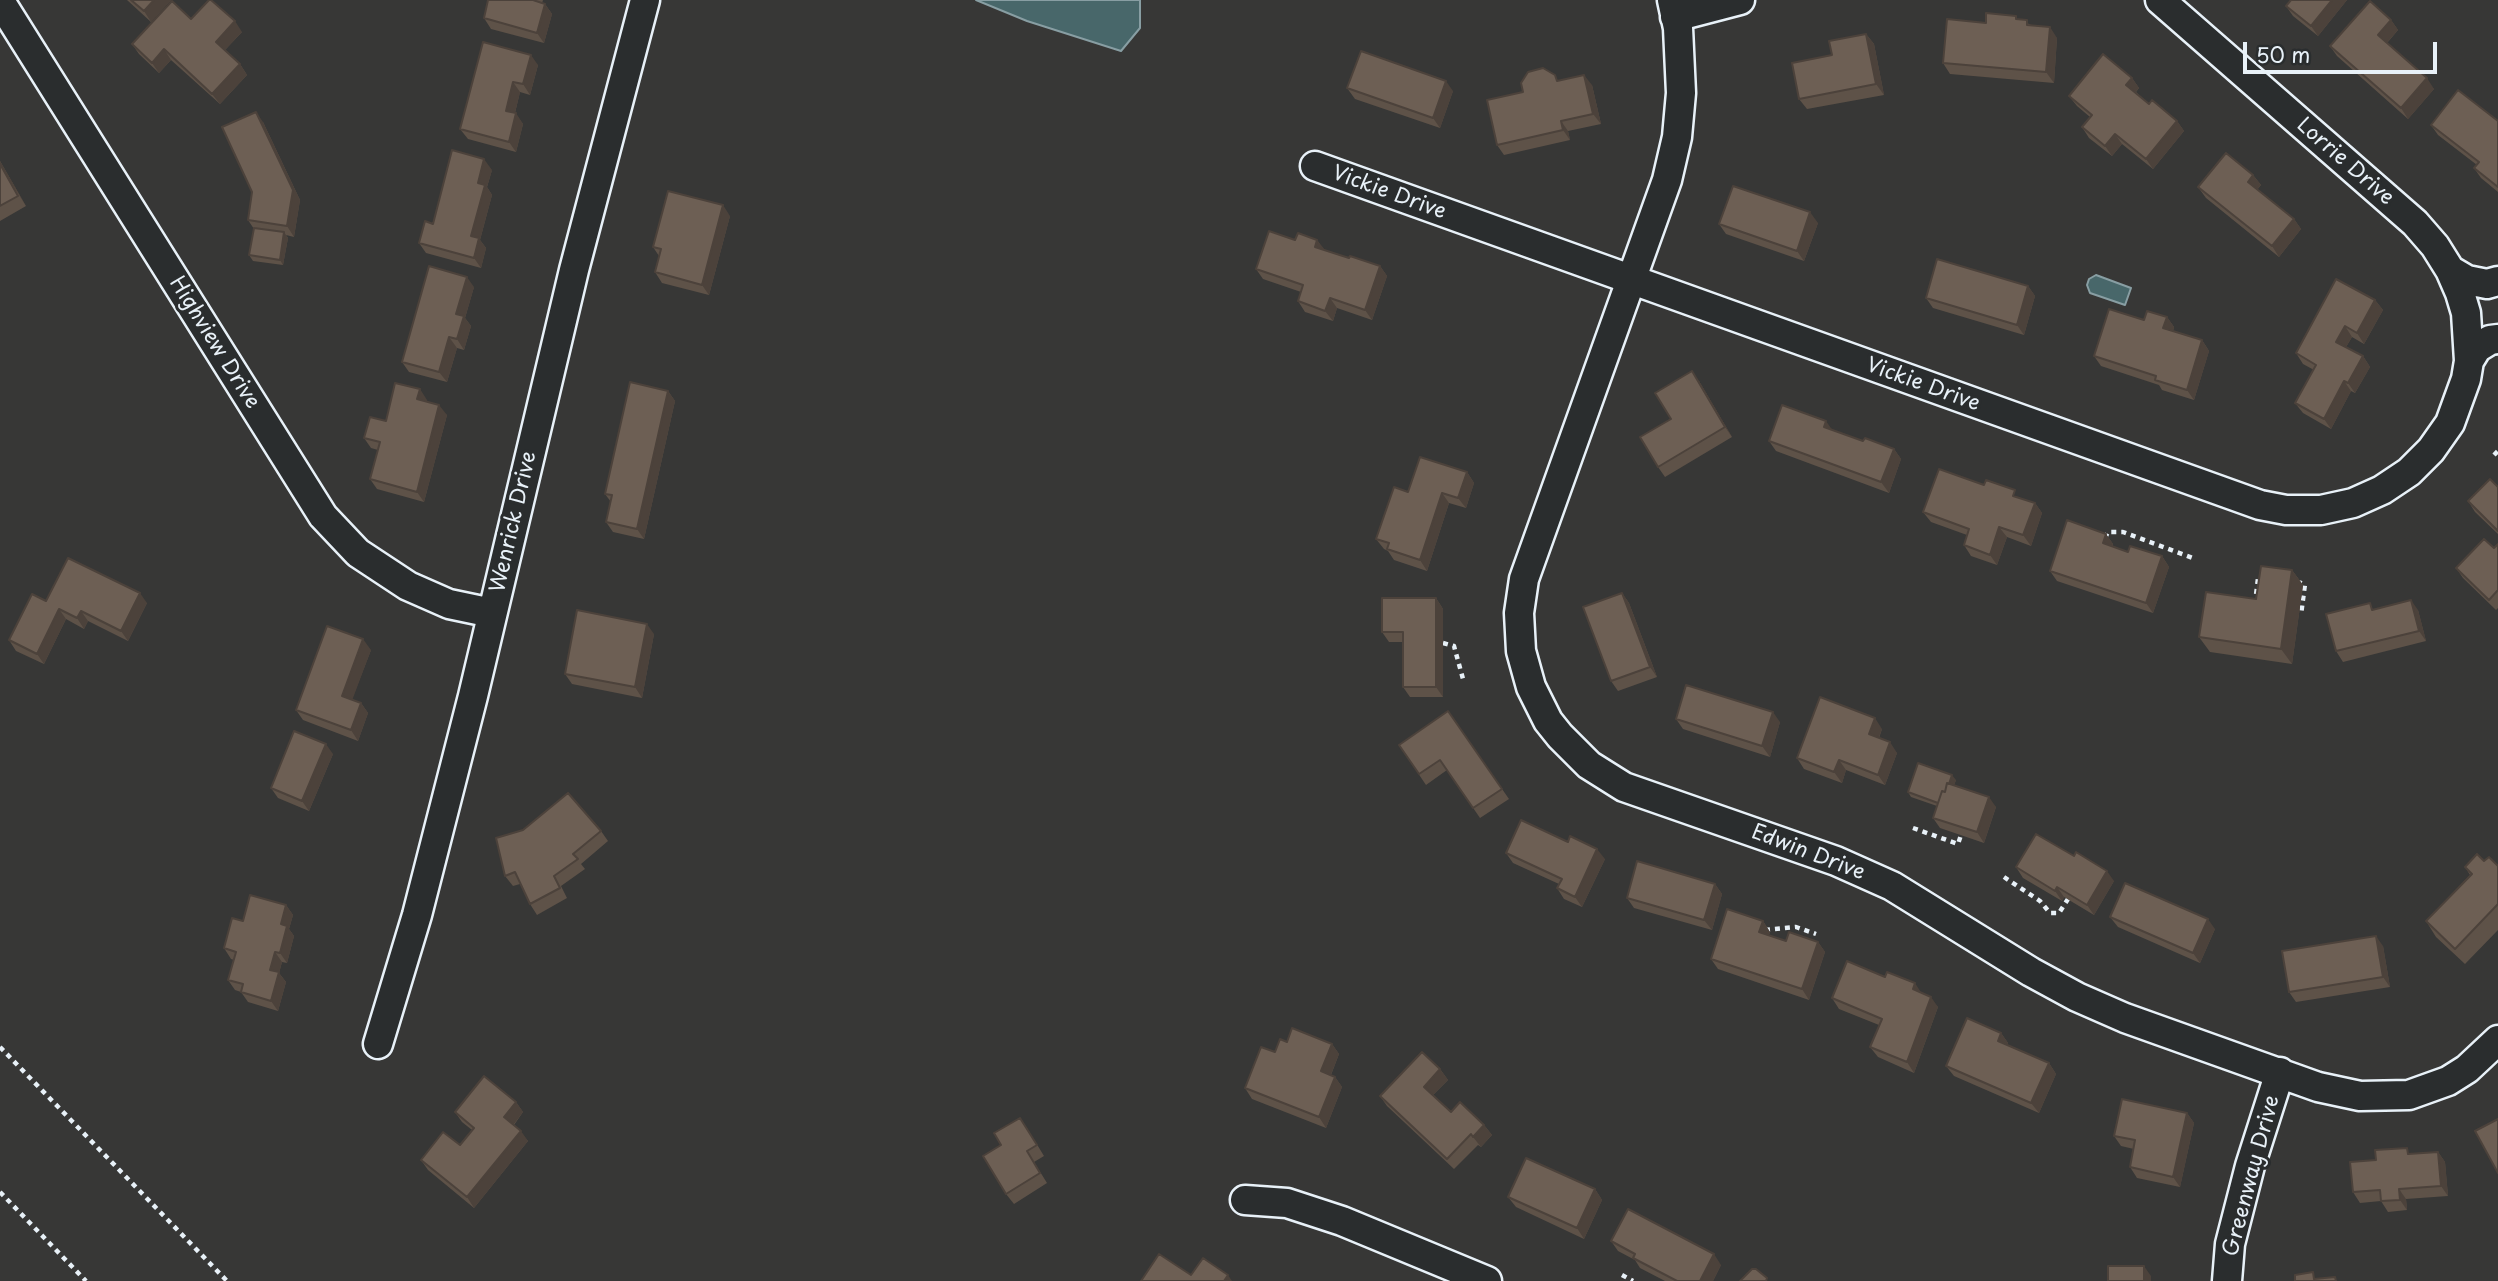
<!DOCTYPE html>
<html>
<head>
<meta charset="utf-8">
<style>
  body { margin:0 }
  #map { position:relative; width:2498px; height:1281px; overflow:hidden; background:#373736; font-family:"Playpen Sans",sans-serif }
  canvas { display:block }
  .scale { position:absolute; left:2243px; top:42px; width:194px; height:32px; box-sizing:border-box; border:4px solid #e8f1f8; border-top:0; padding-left:9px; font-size:21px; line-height:24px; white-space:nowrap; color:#e8f1f8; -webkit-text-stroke:5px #2a2d2e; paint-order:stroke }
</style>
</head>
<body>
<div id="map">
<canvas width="2498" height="1281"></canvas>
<div class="scale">50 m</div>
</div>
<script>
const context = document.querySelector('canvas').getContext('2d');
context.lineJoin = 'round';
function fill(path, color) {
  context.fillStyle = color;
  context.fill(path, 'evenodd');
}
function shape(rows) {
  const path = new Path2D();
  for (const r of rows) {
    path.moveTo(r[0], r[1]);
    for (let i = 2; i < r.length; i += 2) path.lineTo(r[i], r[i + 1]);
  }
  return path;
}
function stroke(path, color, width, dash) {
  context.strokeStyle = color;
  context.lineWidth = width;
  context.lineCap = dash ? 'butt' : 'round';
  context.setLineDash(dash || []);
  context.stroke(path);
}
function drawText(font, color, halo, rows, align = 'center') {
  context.font = font + ' "Playpen Sans",sans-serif';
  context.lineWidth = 6;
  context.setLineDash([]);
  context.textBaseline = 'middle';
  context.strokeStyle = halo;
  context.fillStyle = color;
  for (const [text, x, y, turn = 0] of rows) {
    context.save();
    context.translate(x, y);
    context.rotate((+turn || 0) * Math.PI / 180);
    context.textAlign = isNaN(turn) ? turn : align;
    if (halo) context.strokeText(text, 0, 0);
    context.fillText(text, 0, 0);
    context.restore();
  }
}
const water = shape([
  [976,0,1140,0,1140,28,1121,51,1027,21,976,0],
  [2096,275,2131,288,2125,305,2090,293,2087,285,2089,279,2096,275]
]);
fill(water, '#48676a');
stroke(water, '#889ea3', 2);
const minor = shape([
  [1672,0,1678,28,1681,93,1677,137,1667,180,1524,579,1519,613,1521,651,1531,687,1548,721,1560,736,1589,765,1624,787,1836,861,1892,886,2031,972,2077,997,2125,1018,2318,1087,2360,1096,2409,1095,2448,1081,2467,1069,2498,1040],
  [0,1,323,516,358,553,408,586,449,604,492,613],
  [1675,17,1740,0],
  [1315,166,2260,505,2286,510,2321,510,2353,503,2382,490,2409,472,2431,450,2450,423,2466,379,2469,361,2466,313,2460,293,2450,270,2435,246,2415,223,2160,0],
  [2450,270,2467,280,2487,284,2498,281],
  [2469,361,2477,348,2490,340,2498,339],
  [378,1044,417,915,473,696,574,270,645,0],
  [1245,1200,1287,1203,1342,1221,1487,1281],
  [2227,1281,2230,1244,2250,1166,2280,1072]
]);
stroke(minor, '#e8f1f8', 33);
stroke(shape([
  [2494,455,2498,451],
  [2105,538,2108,532,2123,532,2193,558],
  [2297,582,2305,584,2301,615],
  [2255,604,2258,578,2264,578],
  [1443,643,1454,646,1463,679],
  [1913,828,1958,844,1961,835],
  [2004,877,2040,901,2050,913,2059,913,2068,899],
  [1765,930,1796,927,1816,934],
  [0,1047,227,1281],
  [0,1192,86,1281],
  [1622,1275,1633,1281]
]), '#e8f1f8', 4.5, [5, 5]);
stroke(minor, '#2a2d2e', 28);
fill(shape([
  [127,0,171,0,151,22],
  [488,0,543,0,542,3,545,4,552,14,544,43,491,29,484,18],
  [2291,0,2347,0,2318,36,2293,16,2286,6],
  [191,19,242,32,225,50,240,64,247,75,220,104,171,60,159,73,139,54,132,44],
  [2019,19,2057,38,2054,83,1950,74,1943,63,1986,23],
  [2391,20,2398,30,2387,43,2434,89,2408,119,2337,56,2330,46],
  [1866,34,1874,44,1884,95,1807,109,1799,99,1832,55],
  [483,42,538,65,530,95,520,92,515,113,523,124,516,152,468,139,460,129],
  [2132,78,2139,88,2136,92,2149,104,2177,121,2184,131,2153,169,2122,144,2112,156,2089,138,2082,127,2090,117,2077,106,2069,96],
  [1559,81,1592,85,1601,124,1568,131,1570,140,1504,155,1497,145,1523,92],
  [1347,88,1453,91,1440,128,1355,99],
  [2498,121,2498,192,2481,178,2474,168,2477,165,2438,135,2431,125],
  [263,122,300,200,294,237,286,235,288,238,283,265,253,261,249,255,254,229,248,220],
  [0,161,26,206,0,221],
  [492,170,487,187,492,195,480,240,486,248,481,268,426,253,419,243,433,224],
  [2253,175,2261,185,2257,190,2294,219,2301,229,2279,257,2206,198,2198,187],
  [730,216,709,295,662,283,655,272,659,256,653,247],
  [1818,223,1804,261,1726,234,1719,224],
  [1295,240,1317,240,1324,250,1349,258,1380,266,1387,276,1372,320,1337,308,1333,321,1305,312,1298,301,1301,292,1263,279,1256,269],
  [2028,286,2035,296,2024,335,1933,308,1926,298],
  [474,287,465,318,471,326,464,350,457,348,447,382,409,372,402,362],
  [2375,300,2383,310,2364,344,2352,337,2346,347,2363,356,2370,367,2355,393,2351,391,2331,429,2303,413,2295,403,2314,370,2303,364,2296,353],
  [2167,317,2174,327,2173,331,2202,340,2209,351,2194,400,2162,390,2159,385,2101,366,2094,356,2144,320],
  [1699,381,1732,437,1665,477,1658,467,1671,419],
  [668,391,675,401,644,539,613,532,606,522,611,502,605,494],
  [427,400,427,402,447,415,424,502,377,489,370,479,378,450,371,448,364,438,386,421],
  [1832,430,1863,441,1894,449,1901,459,1889,493,1776,451,1769,441],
  [1467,472,1474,483,1466,508,1449,503,1427,571,1394,560,1388,551,1384,549,1376,539,1408,492],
  [2498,487,2498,534,2475,512,2468,501],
  [2021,498,2035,503,2042,513,2031,546,2007,537,1997,565,1971,556,1964,545,1967,535,1931,522,1923,512],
  [2106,534,2113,544,2113,546,2128,552,2162,556,2169,567,2153,613,2057,581,2050,571],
  [2498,544,2498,608,2496,610,2463,578,2456,568,2494,548],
  [2292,570,2303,585,2292,664,2210,652,2199,637,2256,599],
  [1622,593,1629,603,1657,677,1618,691,1611,681],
  [1436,598,1443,609,1443,697,1410,697,1403,687,1403,642,1389,642,1382,632],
  [46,601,147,603,128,641,88,621,84,629,66,619,44,664,16,651,9,640],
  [2374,609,2418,610,2426,641,2343,662,2336,651],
  [654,634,642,698,572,684,565,674],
  [371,650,352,699,361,703,368,713,358,741,303,720,296,710],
  [1448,711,1509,799,1480,818,1447,770,1426,785,1399,745],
  [1676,719,1780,722,1770,757,1683,729],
  [1882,729,1879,738,1897,753,1885,785,1846,770,1842,783,1804,769,1797,758],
  [333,754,309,811,278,798,271,788],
  [1956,780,1954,785,1996,807,1984,843,1940,828,1933,818,1937,806,1911,797,1908,792],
  [601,831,608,841,581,864,585,869,561,886,567,898,537,915,530,904,520,884,513,886,505,876],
  [1506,853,1605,859,1582,907,1564,899,1557,888,1559,884,1513,863],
  [2498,866,2498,930,2465,964,2436,937,2426,921,2470,875,2465,867],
  [2016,867,2114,881,2094,915,2064,897,2062,901,2023,878],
  [1715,884,1722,894,1712,930,1634,908,1627,898],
  [286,905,293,915,289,929,294,936,287,963,282,962,279,973,286,982,278,1011,248,1002,241,992,235,990,228,980,234,960,231,959,224,948,243,921],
  [2110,917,2215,929,2200,963,2118,927],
  [1763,921,1770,932,1769,935,1786,941,1818,942,1825,952,1809,1000,1718,969,1711,959],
  [2383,946,2390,987,2296,1002,2289,992],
  [1922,993,1938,1007,1914,1073,1878,1057,1870,1047,1879,1025,1839,1009,1832,998],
  [2001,1033,2008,1043,2007,1045,2049,1063,2056,1074,2039,1113,1954,1076,1946,1066],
  [1287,1042,1332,1044,1339,1054,1331,1075,1335,1077,1342,1087,1326,1128,1252,1099,1245,1088,1275,1052],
  [1440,1069,1448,1080,1433,1095,1451,1112,1484,1125,1492,1135,1481,1147,1478,1145,1454,1169,1387,1106,1380,1096],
  [516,1102,523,1112,514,1125,528,1141,474,1208,428,1170,421,1160,460,1145,472,1130,462,1122,455,1112],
  [2187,1113,2194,1123,2180,1187,2137,1178,2130,1167,2134,1149,2121,1146,2114,1136],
  [1027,1128,1044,1156,1034,1162,1047,1183,1014,1204,1006,1194],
  [2438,1152,2445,1162,2448,1196,2406,1199,2407,1210,2388,1212,2381,1201,2360,1203,2353,1192,2376,1160,2411,1154],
  [1595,1189,1602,1200,1584,1239,1516,1207,1508,1197],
  [1611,1241,1721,1265,1713,1281,1665,1281,1640,1268,1635,1260,1618,1251]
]), '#5e5248');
fill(shape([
  [154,0,171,0,151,22,144,11],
  [2332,0,2347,0,2318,36,2311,26],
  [545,4,552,14,544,43,537,33],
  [2391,20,2398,30,2385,45,2378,35],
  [235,21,242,32,223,52,216,42],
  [2050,27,2057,38,2054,83,2046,72],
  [1866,34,1874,44,1884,95,1876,84],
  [164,49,171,60,159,73,152,63],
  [531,55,538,65,530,95,523,84],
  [240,64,247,75,220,104,212,94],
  [1584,75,1592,85,1601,124,1593,114],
  [2132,78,2139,88,2133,95,2126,85],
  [2427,78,2434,89,2408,119,2401,108],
  [1446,81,1453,91,1440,128,1433,118],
  [513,82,520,92,513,121,506,111],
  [256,112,263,122,300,200,294,237,287,226],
  [516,113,523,124,516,152,509,142],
  [1561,121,1568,131,1570,140,1563,130],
  [2177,121,2184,131,2153,169,2146,159],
  [2115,134,2122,144,2112,156,2105,146],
  [484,159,492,170,487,187,492,195,480,240,486,248,481,268,474,258,471,236,478,183],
  [0,161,26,206,0,164],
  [2253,175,2261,185,2255,192,2248,182],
  [723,205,730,216,709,295,702,285],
  [1810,212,1818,223,1804,261,1797,251],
  [2294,219,2301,229,2279,257,2272,246],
  [284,232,288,238,283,265,280,260],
  [1317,240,1325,250,1315,247],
  [1380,266,1387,276,1372,320,1365,310],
  [467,277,474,287,465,318,471,326,464,350,457,339,456,314],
  [2028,286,2035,296,2024,335,2017,325],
  [1330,298,1337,308,1333,321,1325,311],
  [2375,300,2383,310,2364,344,2357,333],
  [2167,317,2174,327,2171,339,2163,328],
  [2345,326,2352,337,2343,352,2336,342],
  [449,337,457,348,447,382,439,372],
  [2202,340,2209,351,2194,400,2187,390],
  [2363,356,2370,367,2355,393,2348,383],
  [1692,371,1699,381,1732,437,1725,427],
  [2344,381,2351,391,2331,429,2324,419],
  [420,389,427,400,425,410,417,399],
  [668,391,675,401,644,539,637,529],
  [439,405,447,415,424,502,417,492],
  [1826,421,1833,431,1824,427],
  [1894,449,1901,459,1889,493,1881,482],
  [1467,472,1474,483,1466,508,1458,498],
  [1442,493,1449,503,1427,571,1420,560],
  [2035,503,2042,513,2031,546,2023,535],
  [1999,527,2007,537,1997,565,1990,555],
  [2106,534,2113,544,2110,553,2103,543],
  [2162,556,2169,567,2153,613,2146,603],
  [2292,570,2303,585,2292,664,2281,649],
  [140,593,147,603,128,641,121,631],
  [1622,593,1629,603,1657,677,1650,667],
  [1436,598,1443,609,1443,697,1436,687],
  [2411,600,2418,610,2426,641,2419,631],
  [59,609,66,619,44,664,37,654],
  [81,611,88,621,84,629,77,618],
  [647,624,654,634,642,698,635,687],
  [363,639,371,650,350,706,342,696],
  [361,703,368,713,358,741,351,730],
  [1773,712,1780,722,1770,757,1762,746],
  [1875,718,1882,729,1876,745,1869,734],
  [1890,742,1897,753,1885,785,1878,775],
  [326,744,333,754,309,811,302,801],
  [1839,760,1846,770,1842,783,1834,772],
  [1952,775,1956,780,1946,810,1942,804],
  [1989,797,1996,807,1984,843,1977,832],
  [1597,849,1605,859,1582,907,1575,897],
  [2107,871,2114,881,2094,915,2087,905],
  [1715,884,1722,894,1712,930,1704,920],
  [2057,887,2064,897,2062,901,2055,891],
  [286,905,293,915,289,929,294,936,287,963,280,953,281,924],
  [2208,919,2215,929,2200,963,2193,953],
  [1763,921,1770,932,1766,942,1759,932],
  [2376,936,2383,946,2390,987,2383,977],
  [1818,942,1825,952,1809,1000,1802,989],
  [275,952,282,962,279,973,286,982,278,1011,271,1001,270,970],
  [1915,983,1922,994,1913,989],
  [1931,997,1938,1007,1914,1073,1907,1062],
  [2001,1033,2008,1043,2005,1051,1998,1041],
  [1332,1044,1339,1054,1328,1082,1321,1071],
  [2049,1063,2056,1074,2039,1113,2031,1103],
  [1440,1069,1448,1080,1431,1097,1424,1087],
  [1335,1077,1342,1087,1326,1128,1319,1117],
  [516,1102,523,1112,511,1128,504,1117],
  [2187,1113,2194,1123,2180,1187,2173,1177],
  [1484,1125,1492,1135,1481,1147,1473,1137],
  [521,1131,528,1141,474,1208,467,1197],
  [2438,1152,2445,1162,2448,1196,2441,1186],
  [1595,1189,1602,1200,1584,1239,1577,1228],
  [2399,1189,2406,1199,2407,1210,2400,1200],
  [1714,1254,1721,1265,1713,1281,1700,1281],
  [2144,1266,2151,1276,2151,1281,2144,1281],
  [1228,1275,1232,1281,1224,1281]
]), '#4c423b');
const building = shape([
  [131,0,154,0,144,11,131,0],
  [209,0,211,0,235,21,216,42,240,64,212,94,164,49,152,63,132,44,172,1,191,19,209,0],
  [488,0,533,0,545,4,537,33,484,18,488,0],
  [2291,0,2332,0,2311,26,2286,6,2291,0],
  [2370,1,2391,20,2378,35,2427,78,2401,108,2330,46,2370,1],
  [1986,13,2016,16,2016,19,2027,20,2027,25,2050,27,2046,72,1943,63,1947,19,1986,23,1986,13],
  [1866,34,1876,84,1799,99,1792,63,1832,55,1829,41,1866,34],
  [483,42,531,55,523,84,513,82,506,111,516,113,509,142,460,129,483,42],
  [1361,51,1446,81,1433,118,1347,88,1361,51],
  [2103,54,2132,78,2126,85,2149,104,2152,100,2177,121,2146,159,2115,134,2105,146,2082,127,2092,115,2069,96,2103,54],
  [1543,68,1555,75,1557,81,1584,75,1593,114,1561,121,1563,130,1497,145,1487,100,1523,92,1521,83,1528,72,1543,68],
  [2458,90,2498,121,2498,187,2474,168,2479,162,2431,125,2458,90],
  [256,112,293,190,287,226,248,220,252,192,222,127,256,112],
  [452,150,484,159,478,183,485,185,471,236,479,238,474,258,419,243,425,221,433,224,452,150],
  [2226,153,2253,175,2248,182,2294,219,2272,246,2198,187,2226,153],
  [0,164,18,196,0,206,0,164],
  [1733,186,1810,212,1797,251,1719,224,1733,186],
  [668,191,723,205,702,285,655,272,661,249,653,247,668,191],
  [254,228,284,232,280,260,249,255,254,228],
  [1269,231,1295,240,1298,233,1317,240,1315,247,1349,258,1350,256,1380,266,1365,310,1330,298,1325,311,1298,301,1303,285,1256,269,1269,231],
  [1937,259,2028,286,2017,325,1926,298,1937,259],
  [429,266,467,277,456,314,464,316,457,339,449,337,439,372,402,362,429,266],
  [2336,279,2375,300,2357,333,2345,326,2336,342,2363,356,2348,383,2344,381,2324,419,2295,403,2316,365,2296,353,2336,279],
  [2109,309,2144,320,2147,311,2167,317,2163,328,2202,340,2187,390,2155,380,2156,376,2094,356,2109,309],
  [1692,371,1725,427,1658,467,1640,437,1671,419,1655,393,1692,371],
  [630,382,668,391,637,529,606,522,612,495,605,494,630,382],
  [395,383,420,389,417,399,439,405,417,492,370,479,380,442,364,438,370,417,386,421,395,383],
  [1782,405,1826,421,1824,427,1863,441,1865,438,1894,449,1881,482,1769,441,1782,405],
  [1420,457,1467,472,1458,498,1442,493,1420,560,1387,549,1389,543,1376,539,1394,487,1408,492,1420,457],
  [1939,469,1984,485,1986,480,2015,490,2013,496,2035,503,2023,535,1999,527,1990,555,1964,545,1969,529,1923,512,1939,469],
  [2490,479,2498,487,2498,531,2468,501,2490,479],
  [2067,520,2106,534,2103,543,2128,552,2130,546,2162,556,2146,603,2050,571,2067,520],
  [2484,539,2494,548,2498,544,2498,590,2489,600,2456,568,2484,539],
  [68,558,140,593,121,631,81,611,77,618,59,609,37,654,9,640,32,594,46,601,68,558],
  [2261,566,2292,570,2281,649,2199,637,2206,592,2256,599,2261,566],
  [1622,593,1650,667,1611,681,1583,607,1622,593],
  [1382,598,1436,598,1436,687,1403,687,1403,632,1382,632,1382,598],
  [2411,600,2419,631,2336,651,2326,614,2370,603,2372,610,2411,600],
  [577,610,647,624,635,687,565,674,577,610],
  [327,626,363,639,342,696,361,703,351,730,296,710,327,626],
  [1686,685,1773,712,1762,746,1676,719,1686,685],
  [1820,697,1875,718,1869,734,1890,742,1878,775,1839,760,1834,772,1797,758,1820,697],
  [1448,711,1502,789,1473,808,1440,760,1419,774,1399,745,1448,711],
  [294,731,326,744,302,801,271,788,294,731],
  [1918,763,1952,775,1949,784,1947,783,1945,792,1942,791,1938,803,1908,792,1918,763],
  [1947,783,1989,797,1977,832,1933,818,1942,791,1945,792,1947,783],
  [568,793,601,831,573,854,578,859,554,876,560,888,530,904,515,872,505,876,496,838,523,830,568,793],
  [1521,820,1568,842,1570,836,1597,849,1575,897,1557,888,1562,879,1506,853,1521,820],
  [2036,834,2074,856,2076,852,2107,871,2087,905,2057,887,2055,891,2016,867,2036,834],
  [2477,854,2484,861,2489,857,2498,866,2498,904,2455,949,2426,921,2472,874,2465,867,2477,854],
  [1637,861,1715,884,1704,920,1627,898,1637,861],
  [2125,883,2208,919,2193,953,2110,917,2125,883],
  [250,895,286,905,281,924,287,926,280,953,275,952,270,970,279,972,271,1001,241,992,243,984,228,980,236,952,224,948,232,918,243,921,250,895],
  [1727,909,1763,921,1759,932,1786,941,1789,932,1818,942,1802,989,1711,959,1727,909],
  [2376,936,2383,977,2289,992,2282,951,2376,936],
  [1847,961,1885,977,1887,972,1915,983,1913,989,1931,997,1907,1062,1870,1047,1882,1019,1832,998,1847,961],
  [1967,1018,2001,1033,1998,1041,2049,1063,2031,1103,1946,1066,1967,1018],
  [1292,1028,1332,1044,1321,1071,1335,1077,1319,1117,1245,1088,1261,1047,1275,1052,1280,1039,1287,1042,1292,1028],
  [1422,1052,1440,1069,1424,1087,1451,1112,1460,1102,1484,1125,1473,1137,1471,1134,1447,1159,1380,1096,1422,1052],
  [484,1076,516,1102,504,1117,521,1131,467,1197,421,1160,443,1132,460,1145,474,1128,455,1112,484,1076],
  [2122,1099,2187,1113,2173,1177,2130,1167,2135,1140,2114,1136,2122,1099],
  [1020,1118,1037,1145,1027,1151,1040,1173,1006,1194,983,1156,1001,1145,994,1133,1020,1118],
  [2498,1119,2498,1173,2475,1131,2498,1119],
  [2407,1148,2408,1154,2438,1152,2441,1186,2399,1189,2400,1200,2381,1201,2380,1190,2353,1192,2350,1162,2376,1160,2375,1150,2407,1148],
  [1526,1158,1595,1189,1577,1228,1508,1197,1526,1158],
  [1628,1209,1714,1254,1700,1281,1677,1281,1633,1258,1635,1254,1611,1241,1628,1209],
  [1159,1254,1191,1275,1203,1258,1228,1275,1224,1281,1141,1281,1159,1254],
  [2108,1266,2144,1266,2144,1281,2108,1281,2108,1266],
  [1752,1269,1756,1269,1767,1278,1766,1281,1740,1281,1752,1269],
  [2313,1272,2314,1279,2335,1277,2336,1281,2295,1281,2295,1275,2313,1272]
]);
fill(building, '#6d5f54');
stroke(building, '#4c423b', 2);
drawText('21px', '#e8f1f8', '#2a2d2e', [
  ["Lorrie Drive",2345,162,41],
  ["Vickie Drive",1389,193,20],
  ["Highview Drive",214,343,58],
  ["Vickie Drive",1923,385,20],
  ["Wenrick Drive",514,522,-77],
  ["Edwin Drive",1808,853,21],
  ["Greenway Drive",2252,1176,-75]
]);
</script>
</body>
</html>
